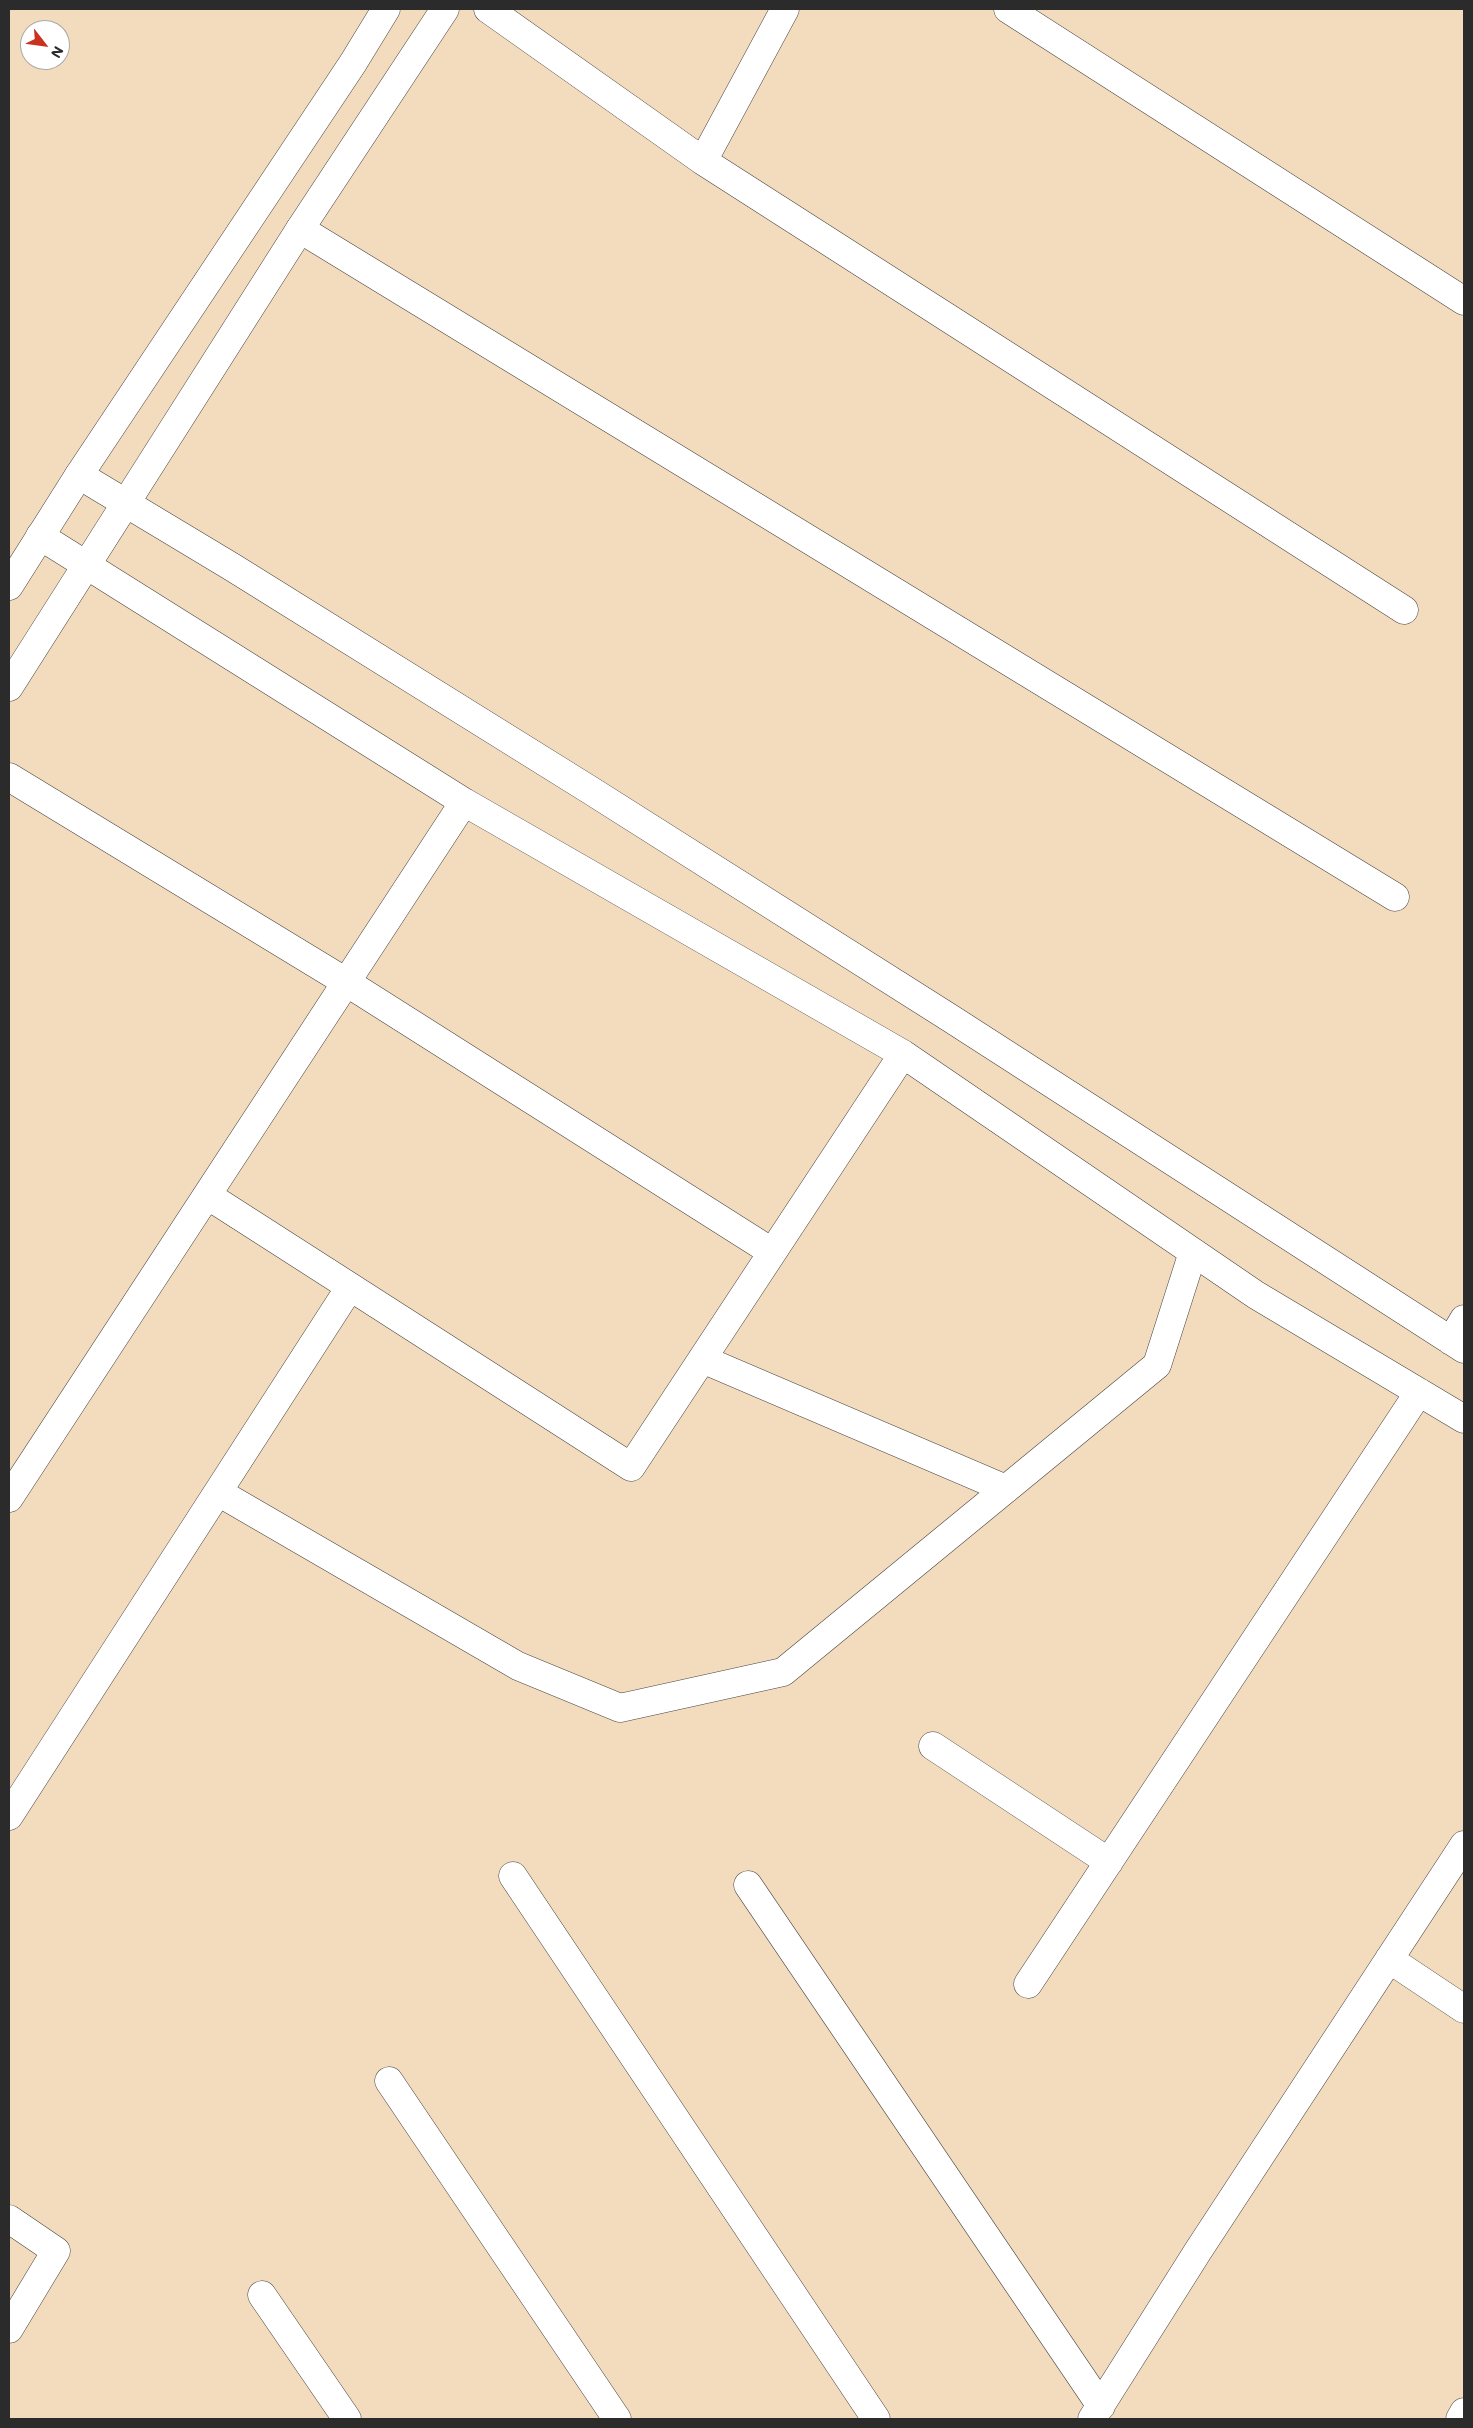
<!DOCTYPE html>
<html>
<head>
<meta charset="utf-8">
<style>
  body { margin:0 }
  #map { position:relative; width:1473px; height:2428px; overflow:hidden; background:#f3dbbd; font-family:Mali,sans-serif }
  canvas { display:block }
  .frame { position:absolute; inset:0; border:10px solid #2b2b2b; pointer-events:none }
  .north { position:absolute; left:20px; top:20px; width:50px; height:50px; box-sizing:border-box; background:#fff; border:1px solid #aaa; border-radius:50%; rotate:120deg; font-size:14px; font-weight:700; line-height:20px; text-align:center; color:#2b2b2b }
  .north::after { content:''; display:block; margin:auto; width:18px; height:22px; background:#c8321e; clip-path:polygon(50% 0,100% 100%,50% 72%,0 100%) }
</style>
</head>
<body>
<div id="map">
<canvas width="1473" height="2428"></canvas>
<div class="frame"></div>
<div class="north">N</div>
</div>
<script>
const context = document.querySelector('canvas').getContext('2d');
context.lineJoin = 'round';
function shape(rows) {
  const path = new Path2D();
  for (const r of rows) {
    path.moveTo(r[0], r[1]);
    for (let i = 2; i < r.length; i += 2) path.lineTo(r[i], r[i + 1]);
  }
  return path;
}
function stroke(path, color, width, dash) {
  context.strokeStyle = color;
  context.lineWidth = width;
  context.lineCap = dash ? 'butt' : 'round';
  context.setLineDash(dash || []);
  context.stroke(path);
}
const street = shape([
  [488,9,703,161,1404,610],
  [1008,9,1464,301],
  [703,161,785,9],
  [300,229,1395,897],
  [79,475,232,567,590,790,950,1018,1464,1349],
  [40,536,464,802,903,1054,1256,1295,1464,1419],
  [9,777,346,982,772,1252],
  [207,1195,631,1467,903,1054],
  [1451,1341,1464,1319],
  [702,1359,1006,1489],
  [218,1492,518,1666,620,1708,783,1672,1157,1365,1193,1252],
  [9,1498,464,802],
  [933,1746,1109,1862],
  [9,1816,350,1287],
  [513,1876,876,2419],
  [748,1885,1101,2406],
  [1389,1959,1464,2009],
  [1028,1984,1419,1392],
  [389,2081,617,2419],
  [9,2219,56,2251,9,2329],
  [262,2295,347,2419],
  [1092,2419,1198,2251,1464,1845],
  [1460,2419,1464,2412]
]);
const secondary = shape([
  [9,586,79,475,353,63,386,9],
  [9,687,300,229,445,9]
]);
stroke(street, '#494541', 29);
stroke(secondary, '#494541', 29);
stroke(street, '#fff', 28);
stroke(secondary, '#fff', 28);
</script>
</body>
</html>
